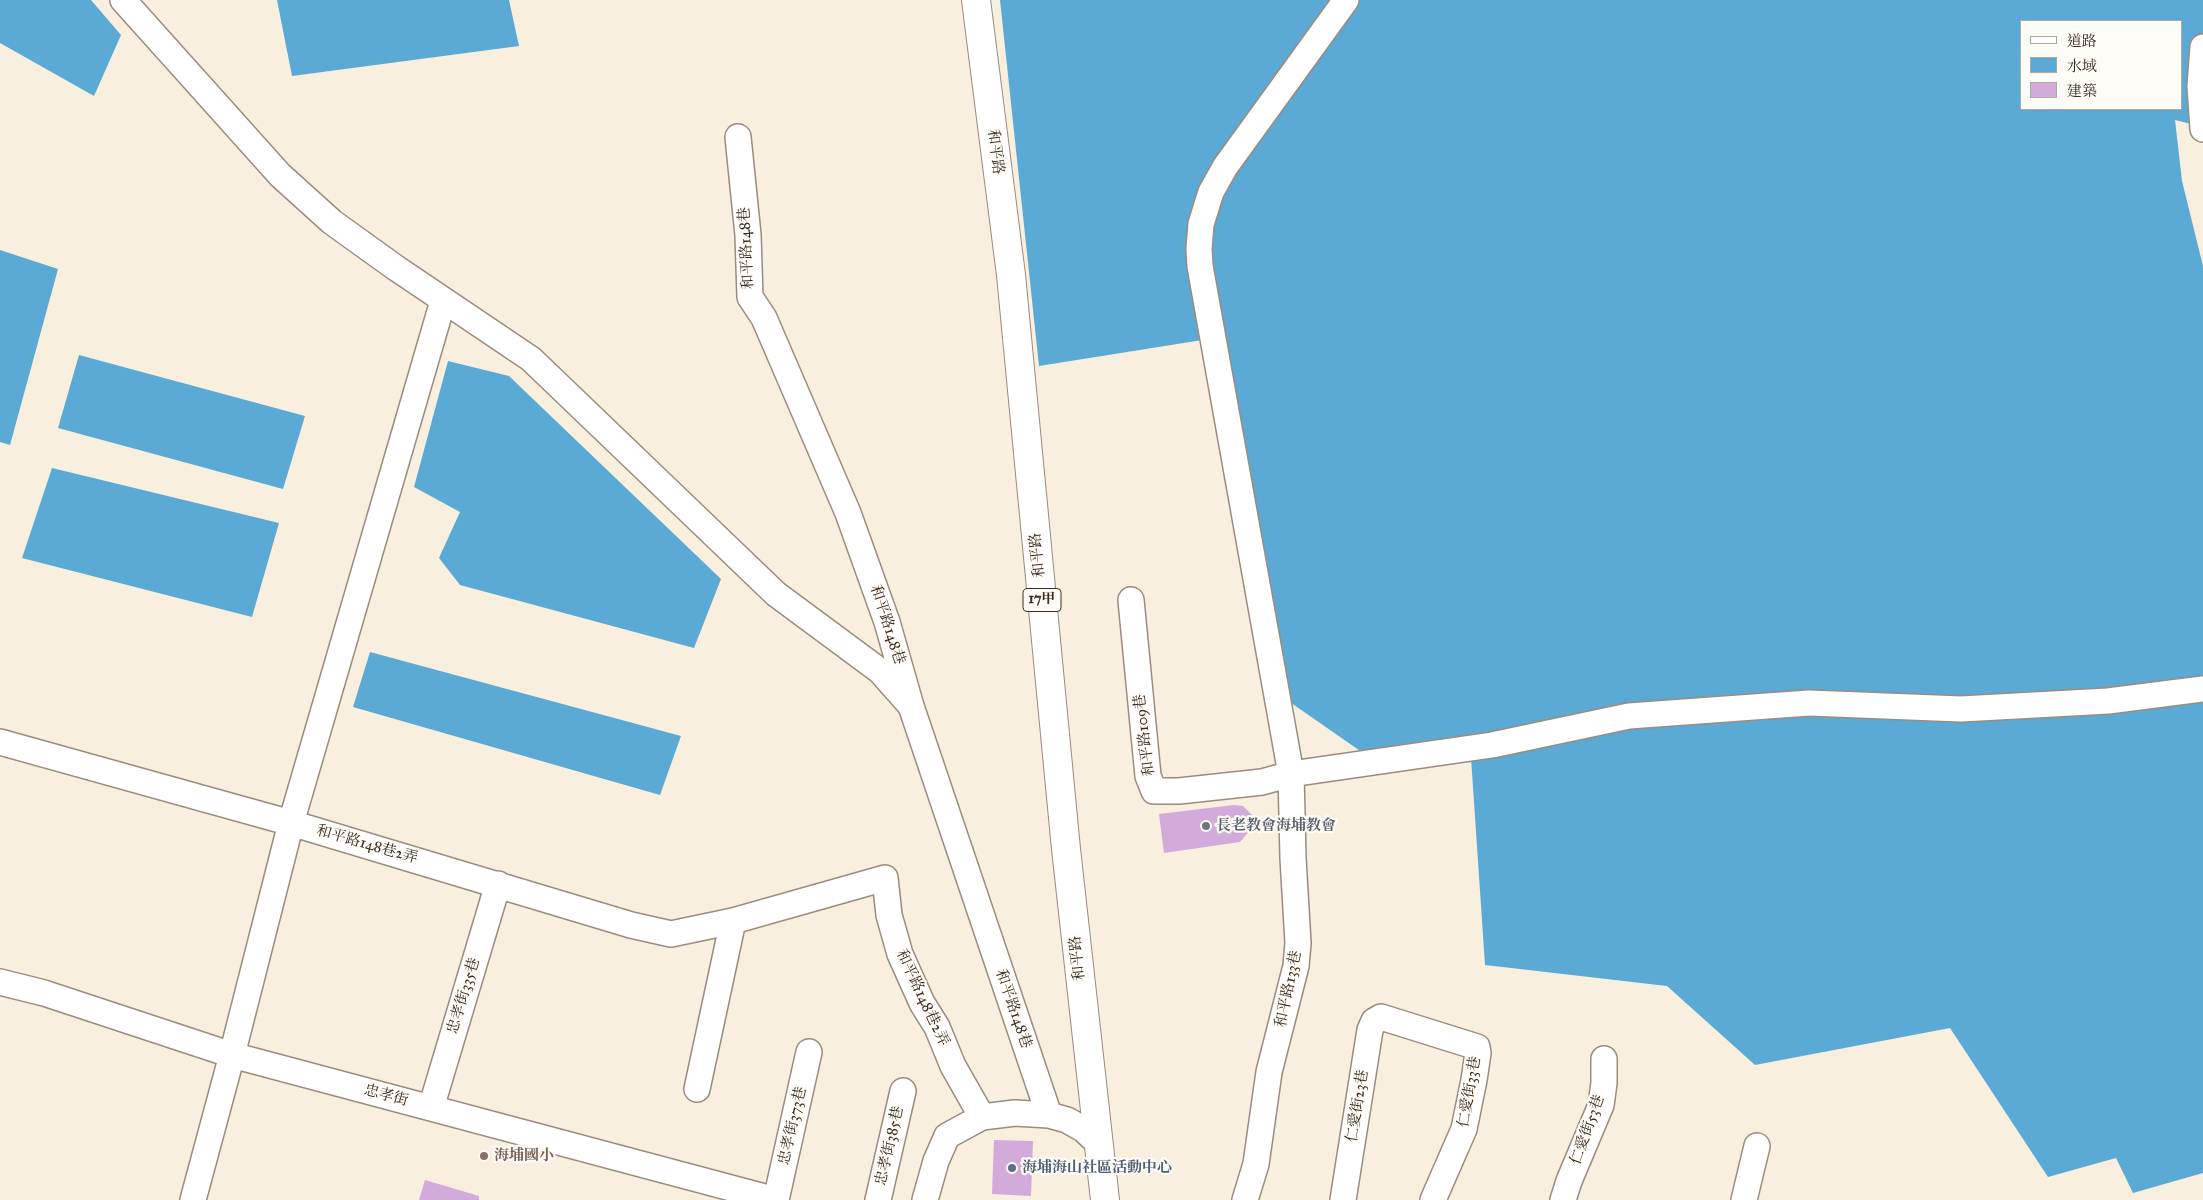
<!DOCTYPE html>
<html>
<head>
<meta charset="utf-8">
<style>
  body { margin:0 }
  #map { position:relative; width:2203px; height:1200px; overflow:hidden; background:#f8efde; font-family:"IM FELL Great Primer","Noto Serif TC",serif }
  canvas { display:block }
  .legend { position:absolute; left:2020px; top:20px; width:162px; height:90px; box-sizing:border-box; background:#fdfcf7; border:1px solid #afa8a0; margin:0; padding:6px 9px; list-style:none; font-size:15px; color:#3b2a1e }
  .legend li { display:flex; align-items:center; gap:10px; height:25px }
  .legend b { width:25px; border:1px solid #afa8a0 }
</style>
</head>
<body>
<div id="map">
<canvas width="2203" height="1200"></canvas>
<ul class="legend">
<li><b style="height:6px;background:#fff"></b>道路</li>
<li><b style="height:14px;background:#5baad5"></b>水域</li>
<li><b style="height:14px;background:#d3abda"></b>建築</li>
</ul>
</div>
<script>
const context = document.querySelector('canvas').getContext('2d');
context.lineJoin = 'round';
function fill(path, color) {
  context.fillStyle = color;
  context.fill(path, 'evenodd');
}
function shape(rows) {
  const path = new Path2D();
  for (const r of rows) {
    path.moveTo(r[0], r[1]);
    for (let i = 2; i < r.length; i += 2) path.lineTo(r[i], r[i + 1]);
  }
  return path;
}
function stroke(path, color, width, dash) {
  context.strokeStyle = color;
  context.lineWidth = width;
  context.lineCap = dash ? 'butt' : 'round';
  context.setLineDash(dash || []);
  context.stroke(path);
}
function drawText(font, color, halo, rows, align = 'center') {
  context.font = font + ' "IM FELL Great Primer","Noto Serif TC",serif';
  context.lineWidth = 4.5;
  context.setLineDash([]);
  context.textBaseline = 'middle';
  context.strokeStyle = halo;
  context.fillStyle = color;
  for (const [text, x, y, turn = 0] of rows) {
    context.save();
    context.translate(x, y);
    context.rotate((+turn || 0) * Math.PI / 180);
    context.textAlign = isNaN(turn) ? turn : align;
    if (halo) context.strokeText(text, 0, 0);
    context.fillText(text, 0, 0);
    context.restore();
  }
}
fill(shape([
  [0,0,91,0,121,35,94,96,0,43],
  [277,0,509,0,519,46,292,76],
  [1000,0,2203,0,2203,127,2175,120,2182,181,2203,266,2203,1173,2133,1193,2116,1158,2048,1177,1950,1028,1755,1065,1667,986,1485,965,1470,743,1366,755,1284,698,1215,338,1039,366],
  [2022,21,2182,21,2182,109,2022,109],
  [0,250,58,269,10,445,0,442],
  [79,355,305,416,283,489,58,428],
  [448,361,509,376,721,579,694,648,460,585,439,558,460,512,414,487],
  [52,468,279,523,252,617,22,558],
  [370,652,681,736,660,795,353,707]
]), '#5baad5');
fill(shape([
  [1234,805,1243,806,1252,815,1250,830,1240,842,1164,853,1159,814],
  [994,1140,1033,1141,1031,1196,992,1194],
  [425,1180,479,1196,479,1200,419,1200]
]), '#d3abda');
const minor = shape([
  [123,0,280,175,332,222,396,268,531,359,776,594,880,671,911,706],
  [2203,47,2200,86,2203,129],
  [738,137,748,235,750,297,764,318,848,513,887,622,911,706,1049,1115],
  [1131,600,1148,776,1154,791,1179,791,1262,782,1291,774,1492,745,1629,716,1809,703,1961,709,2108,701,2203,689],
  [0,742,291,823,631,925,671,934,733,921,885,878,889,915,900,954,922,1003,937,1027,953,1066,982,1117],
  [0,982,44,993,232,1055,776,1200],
  [697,1089,733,921],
  [431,1108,498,884],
  [193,1200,232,1055,291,823,443,301],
  [776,1200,809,1052],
  [878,1200,903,1091],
  [925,1200,936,1161,947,1136,982,1117,1015,1113,1049,1115,1067,1120,1083,1129,1099,1144],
  [1245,1200,1256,1164,1269,1072,1296,966,1298,943,1293,858,1291,774,1200,266,1199,249,1201,224,1211,192,1225,167,1346,0],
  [1343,1200,1370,1030,1374,1021,1381,1017,1477,1047,1478,1053,1474,1080,1464,1129,1433,1200],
  [1563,1200,1569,1181,1601,1105,1604,1083,1604,1059],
  [1744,1200,1757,1146]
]);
const major = shape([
  [976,0,1011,275,1066,849,1105,1200]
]);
stroke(minor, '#9a8c7e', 28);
stroke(major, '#9a8c7e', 30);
stroke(minor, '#fff', 25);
stroke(major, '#fff', 28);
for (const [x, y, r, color] of [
  [1206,826,5,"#6b7280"],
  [484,1156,5,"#8d6e63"],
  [1012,1168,5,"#5c6f8a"]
]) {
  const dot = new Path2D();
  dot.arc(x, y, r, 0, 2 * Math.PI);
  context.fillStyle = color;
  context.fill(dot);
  stroke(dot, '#fdfcf7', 2);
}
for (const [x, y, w] of [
  [1042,600,38]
]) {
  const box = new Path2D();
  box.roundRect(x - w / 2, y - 11.5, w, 23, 4);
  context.fillStyle = '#fdfcf7';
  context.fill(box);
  stroke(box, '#3b2a1e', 1);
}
drawText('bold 14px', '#3b2a1e', null, [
  ["17甲",1042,600]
]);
drawText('15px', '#3b2a1e', '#fdfcf7', [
  ["和平路",995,152,83],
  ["和平路148巷",747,248,-93],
  ["和平路",1038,555,-96],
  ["和平路148巷",887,625,72],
  ["和平路109巷",1145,735,-97],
  ["和平路148巷2弄",367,845,16],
  ["和平路",1078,958,-96],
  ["和平路133巷",1289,989,-78],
  ["忠孝街335巷",464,996,-73],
  ["和平路148巷2弄",922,998,65],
  ["和平路148巷",1013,1009,71],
  ["仁愛街33巷",1470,1092,-80],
  ["忠孝街",386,1096,15],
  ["仁愛街23巷",1358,1106,-81],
  ["忠孝街373巷",793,1126,-77],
  ["仁愛街53巷",1588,1130,-70],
  ["忠孝街385巷",890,1146,-77]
]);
drawText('bold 15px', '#5b616d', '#fdfcf7', [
  ["長老教會海埔教會",1216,826]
], 'left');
drawText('bold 15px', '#785e54', '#fdfcf7', [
  ["海埔國小",494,1156]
], 'left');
drawText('bold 15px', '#4e5e75', '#fdfcf7', [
  ["海埔海山社區活動中心",1022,1168]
], 'left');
</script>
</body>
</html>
